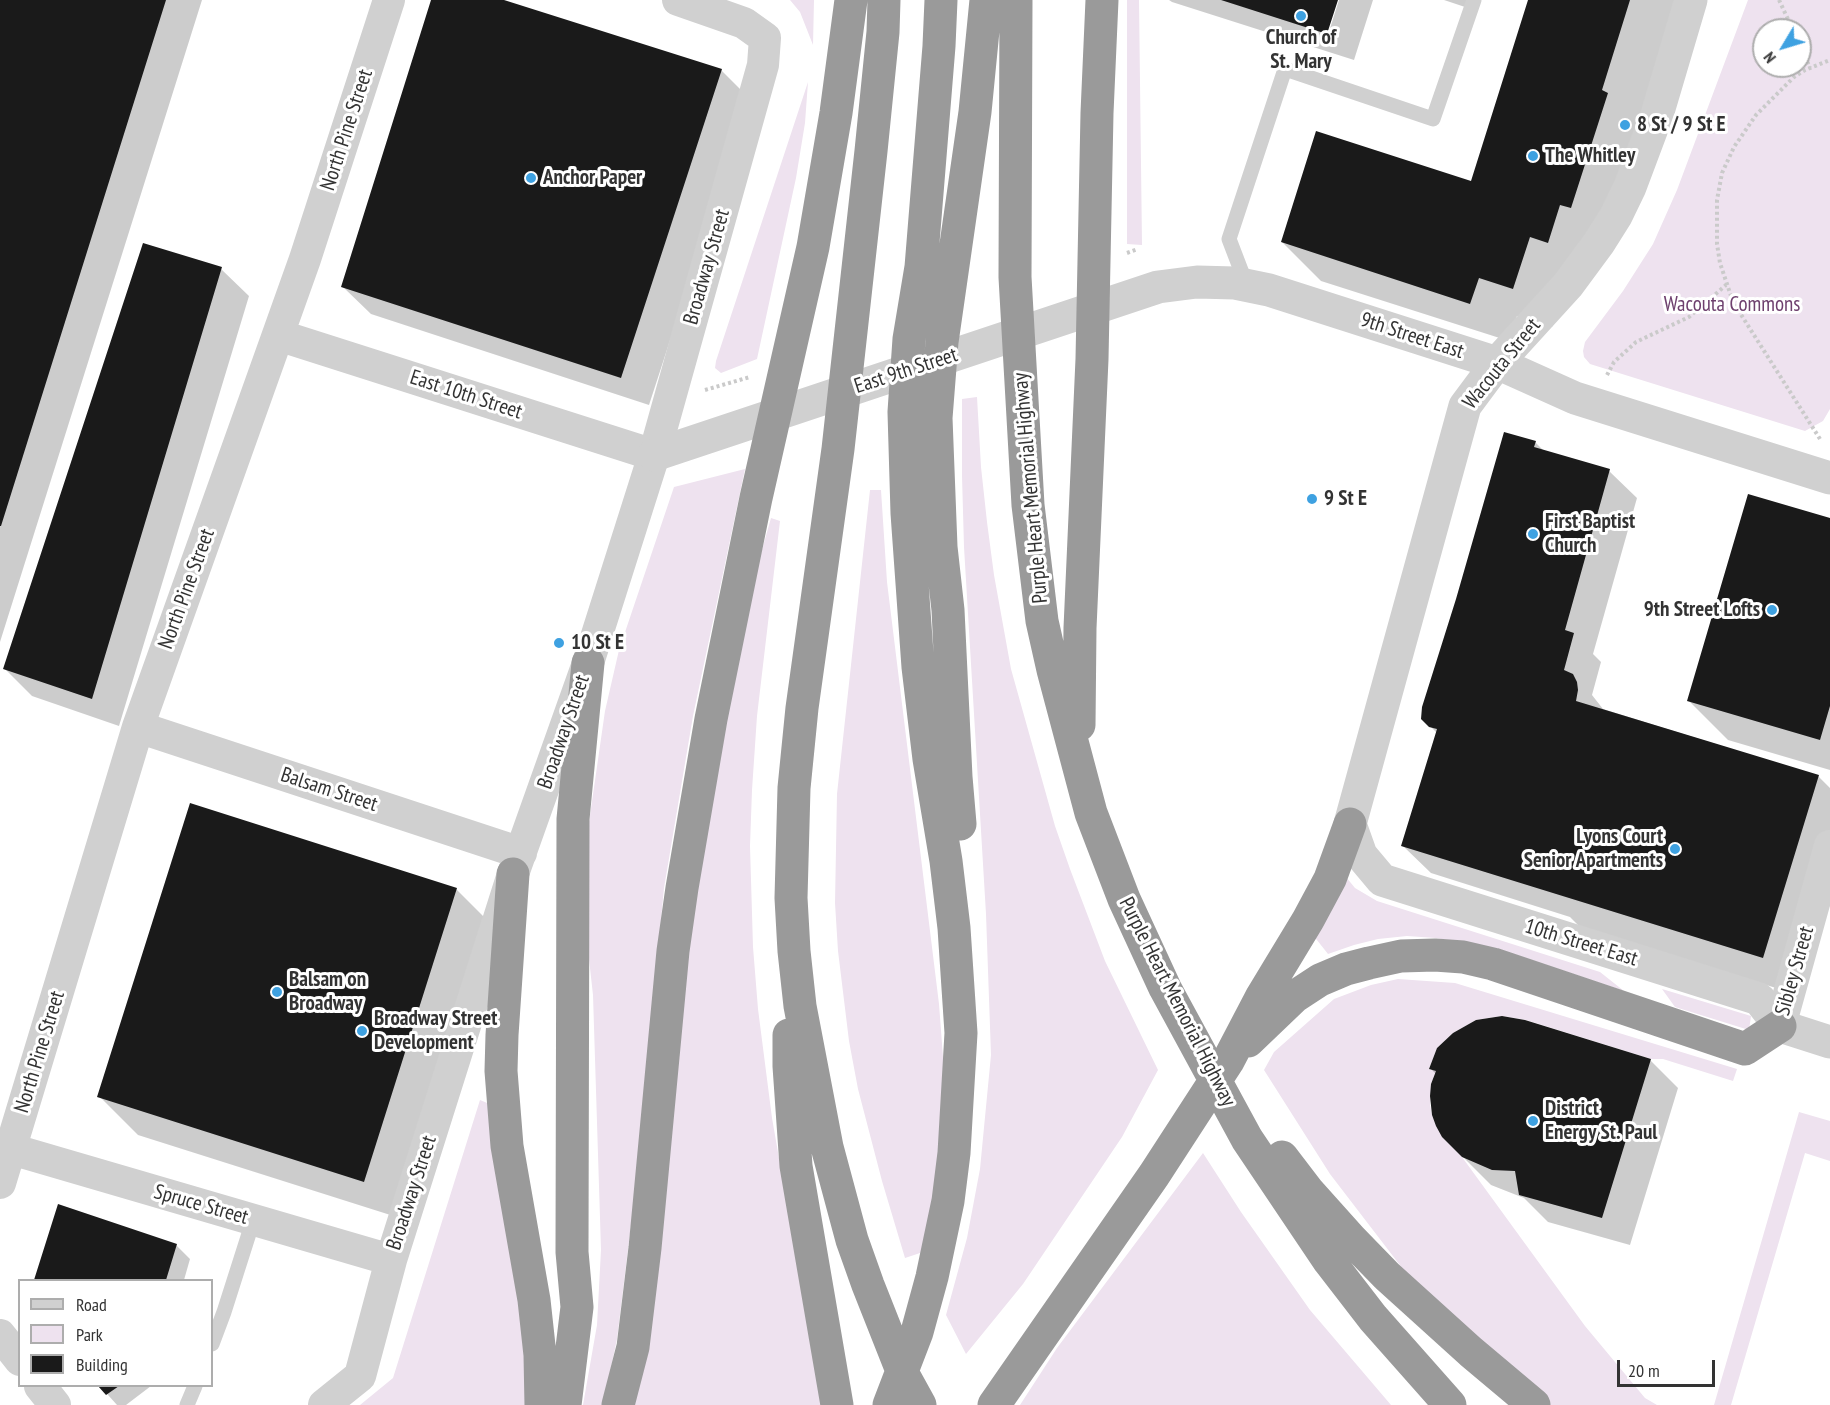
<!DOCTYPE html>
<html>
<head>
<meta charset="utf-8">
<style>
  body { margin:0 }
  #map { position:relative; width:1830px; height:1405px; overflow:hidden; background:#fff; font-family:"PT Sans Narrow",sans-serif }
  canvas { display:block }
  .legend { position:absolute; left:18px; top:1279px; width:195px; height:108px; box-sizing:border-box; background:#fff; border:2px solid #adadad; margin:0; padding:8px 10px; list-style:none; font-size:18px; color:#333 }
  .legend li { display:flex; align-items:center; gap:12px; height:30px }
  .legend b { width:30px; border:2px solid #adadad }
  .north { position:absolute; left:1752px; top:18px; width:60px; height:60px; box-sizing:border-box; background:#fff; border:2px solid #adadad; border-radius:50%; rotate:232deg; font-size:16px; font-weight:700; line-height:24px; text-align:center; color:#333 }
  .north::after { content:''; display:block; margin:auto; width:21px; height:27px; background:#3ea1e1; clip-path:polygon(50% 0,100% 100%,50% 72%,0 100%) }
  .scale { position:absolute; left:1617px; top:1360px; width:98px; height:27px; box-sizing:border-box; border:3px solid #333; border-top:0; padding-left:8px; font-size:18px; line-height:21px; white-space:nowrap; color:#333; -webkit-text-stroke:4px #fff; paint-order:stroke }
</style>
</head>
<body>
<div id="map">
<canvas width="1830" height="1405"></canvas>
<ul class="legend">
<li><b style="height:8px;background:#d0d0d0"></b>Road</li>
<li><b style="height:16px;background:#eee2ef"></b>Park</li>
<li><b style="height:16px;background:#1a1a1a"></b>Building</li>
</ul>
<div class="north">N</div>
<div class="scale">20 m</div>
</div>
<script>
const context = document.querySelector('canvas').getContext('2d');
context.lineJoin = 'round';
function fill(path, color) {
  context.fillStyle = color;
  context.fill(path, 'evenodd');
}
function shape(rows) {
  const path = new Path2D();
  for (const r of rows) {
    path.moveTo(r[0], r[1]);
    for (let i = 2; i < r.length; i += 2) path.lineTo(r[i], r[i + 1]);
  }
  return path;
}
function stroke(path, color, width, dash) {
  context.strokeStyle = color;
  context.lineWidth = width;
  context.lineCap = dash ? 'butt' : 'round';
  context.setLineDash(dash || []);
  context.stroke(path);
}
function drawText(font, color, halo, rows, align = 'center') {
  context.font = font + ' "PT Sans Narrow",sans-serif';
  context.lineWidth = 6;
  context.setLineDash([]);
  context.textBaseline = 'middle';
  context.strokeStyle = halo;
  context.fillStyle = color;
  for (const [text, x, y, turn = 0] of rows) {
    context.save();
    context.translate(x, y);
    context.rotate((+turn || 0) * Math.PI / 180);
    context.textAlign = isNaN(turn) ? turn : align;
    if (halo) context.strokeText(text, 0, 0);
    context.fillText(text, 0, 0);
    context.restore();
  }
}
fill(shape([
  [790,0,814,0,813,45,800,12],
  [1127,0,1139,0,1142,245,1127,244],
  [1748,0,1830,0,1830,409,1823,421,1805,431,1590,364,1584,357,1583,351,1585,342,1623,291,1653,244,1677,190],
  [1764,30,1800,30,1800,66,1764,66],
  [808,82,805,123,796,178,757,359,721,373,715,368,716,361],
  [977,397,981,467,987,522,994,575,1011,669,1055,826,1070,869,1105,961,1158,1070,1122,1137,1023,1284,966,1354,946,1315,967,1238,980,1169,991,1055,986,914,964,547,962,476,962,399],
  [745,469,693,716,664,888,638,1168,617,1339,603,1405,583,1405,597,1325,601,1250,593,995,584,914,587,836,605,711,619,650,674,487],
  [870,490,881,490,887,582,939,1004,943,1057,944,1110,941,1152,923,1252,905,1258,882,1181,858,1089,849,1041,838,951,835,903,837,794],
  [771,518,780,521,757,716,752,790,750,846,753,947,758,1009,772,1118,822,1405,631,1405,695,890,750,592],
  [1346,877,1355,888,1377,901,1600,972,1624,991,1499,949,1436,938,1407,936,1378,939,1354,945,1328,954,1313,935],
  [1398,979,1455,983,1737,1069,1733,1081,1663,1059,1651,1059,1526,1020,1502,1016,1476,1020,1453,1033,1437,1048,1429,1069,1436,1071,1431,1084,1430,1105,1432,1115,1442,1137,1462,1157,1585,1326,1645,1398,1657,1405,1547,1405,1409,1277,1330,1174,1264,1070,1274,1052,1334,999,1371,985],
  [1662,989,1751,1016,1749,1030,1675,1007],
  [480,1100,492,1105,533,1405,360,1405,393,1378],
  [1799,1112,1830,1121,1830,1161,1805,1153,1731,1405,1714,1405],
  [1203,1153,1241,1212,1310,1310,1391,1405,1020,1405,1057,1348]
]), '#eee2ef');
fill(shape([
  [0,0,202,0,0,642],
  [433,0,499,0,721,70,749,98,649,405,371,314,343,287],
  [1169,0,1336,0,1323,40,1326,41,1339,0,1373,0,1354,60,1172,2],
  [1444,0,1477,0,1474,10],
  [1530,0,1681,0,1646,133,1552,327,1517,316,1509,341,1321,281,1282,242,1472,183],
  [221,269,249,296,119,726,32,696,5,669],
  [1535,442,1545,452,1609,471,1637,498,1593,654,1601,662,1592,695,1603,709,1818,776,1830,788,1830,904,1802,996,1581,928,1570,917,1431,873,1403,846,1437,733,1422,718],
  [1830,519,1830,770,1728,740,1689,701],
  [456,889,495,928,403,1219,138,1135,99,1096],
  [1525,1021,1651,1061,1678,1088,1630,1245,1548,1222,1524,1198,1491,1185,1453,1147,1436,1074,1431,1069],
  [59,1206,176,1245,190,1259,184,1280,35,1280],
  [100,1386,151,1386,126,1405,117,1405]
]), '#0003');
fill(shape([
  [0,0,166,0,1,526,0,526],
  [431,0,504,0,722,69,621,378,341,287],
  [1221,0,1338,0,1327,34],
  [1528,0,1630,0,1602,90,1608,93,1571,208,1560,205,1548,243,1530,237,1513,289,1479,278,1470,304,1281,242,1316,131,1471,181],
  [143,243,222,267,92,699,3,669],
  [1504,432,1536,441,1534,447,1610,469,1565,630,1574,633,1564,670,1573,674,1577,682,1578,690,1576,701,1819,775,1763,958,1401,846,1437,729,1429,727,1421,719,1422,707,1456,599],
  [1748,494,1830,518,1830,706,1820,740,1687,701],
  [190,803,457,888,364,1182,97,1097],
  [1502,1016,1525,1020,1651,1059,1602,1218,1519,1195,1515,1171,1492,1170,1462,1157,1442,1137,1436,1126,1432,1115,1430,1096,1431,1084,1436,1071,1429,1069,1437,1048,1453,1033,1476,1020],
  [58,1204,177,1244,166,1280,34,1280],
  [98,1386,119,1386,106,1395]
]), '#1a1a1a');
stroke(shape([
  [1779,0,1793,30],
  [1800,45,1810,68],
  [1127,253,1138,249],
  [1607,375,1614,362,1636,342,1689,317,1726,285],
  [705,390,750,377],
  [1820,439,1733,302,1720,263,1717,244,1717,200,1722,173,1734,147,1756,115,1794,77,1805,70,1830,60]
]), '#cacaca', 4, [3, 3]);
stroke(shape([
  [1247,286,1229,239,1285,69,1433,119,1474,0],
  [212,1344,224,1312,253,1221],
  [187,1405,195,1386]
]), '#d0d0d0', 15);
stroke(shape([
  [278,335,654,455],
  [138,727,521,853],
  [1780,1026,1830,846],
  [11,1149,391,1260],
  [0,1183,138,727,305,259,389,0],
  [0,1335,20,1360],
  [40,1386,55,1405],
  [324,1405,360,1376,391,1260,513,874,588,663,654,455,763,65,765,38,744,23,678,0]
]), '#d0d0d0', 32);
stroke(shape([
  [1691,0,1657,115,1630,187,1616,216,1599,243,1568,285,1497,363,1465,406,1350,824,1361,855,1382,880,1759,999,1780,1026,1830,1042],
  [654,455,1158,287,1197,282,1235,283,1269,290,1497,363,1575,398,1830,478]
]), '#d0d0d0', 33);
stroke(shape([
  [884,0,883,32,871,151,838,449,802,708,794,788,791,898,794,951,800,1006,827,1147,852,1240,868,1285,904,1376,920,1405],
  [1016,0,1015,277,1028,505,1042,621,1053,670,1091,813,1124,899,1165,988,1247,1139,1329,1261,1373,1318,1450,1405],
  [1079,725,1080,628,1092,359,1097,113,1102,0],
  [960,824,956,777,948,610,941,547,936,418,942,342,975,112,986,0],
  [513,874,502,1035,501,1071,507,1146,534,1300,540,1355,541,1405],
  [789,1035,789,1066,796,1166,837,1405],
  [1248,1041,1294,997,1320,980,1346,969,1369,963,1401,956,1435,955,1463,957,1493,964,1745,1049,1780,1026],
  [1282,1157,1308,1191,1351,1239,1387,1276,1471,1352,1534,1405],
  [565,1405,577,1307,572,1252,573,819,588,663],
  [618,1405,633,1347,645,1248,673,951,682,888,711,719,756,498,813,247,836,113,851,0],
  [889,1405,917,1332,932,1277,948,1201,954,1153,961,1033,954,928,946,861,929,759,918,667,907,513,904,412,909,339,921,267,939,46,941,0],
  [994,1405,1154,1175,1228,1061,1262,996,1308,920,1330,879,1350,824]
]), '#9a9a9a', 33);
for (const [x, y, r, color] of [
  [1301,16,6,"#3ea1e1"],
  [1625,125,6,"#3ea1e1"],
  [1533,156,6,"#3ea1e1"],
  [531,178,6,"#3ea1e1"],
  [1312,499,6,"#3ea1e1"],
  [1533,534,6,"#3ea1e1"],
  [1772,610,6,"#3ea1e1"],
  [559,643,6,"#3ea1e1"],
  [1675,849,6,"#3ea1e1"],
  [277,992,6,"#3ea1e1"],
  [362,1031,6,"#3ea1e1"],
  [1533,1121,6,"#3ea1e1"]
]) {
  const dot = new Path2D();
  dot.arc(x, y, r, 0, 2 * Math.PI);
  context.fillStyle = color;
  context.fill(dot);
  stroke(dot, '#fff', 2);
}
drawText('bold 21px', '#333', '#fff', [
  ["Church of",1301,38,"center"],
  ["St. Mary",1301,62,"center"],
  ["8 St / 9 St E",1637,125],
  ["The Whitley",1545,156],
  ["Anchor Paper",543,178],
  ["9 St E",1324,499],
  ["First Baptist",1545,522],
  ["Church",1545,546],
  ["9th Street Lofts",1760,610,"right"],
  ["10 St E",571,643],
  ["Lyons Court",1663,837,"right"],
  ["Senior Apartments",1663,861,"right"],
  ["Balsam on",289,980],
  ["Broadway",289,1004],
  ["Broadway Street",374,1019],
  ["Development",374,1043],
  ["District",1545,1109],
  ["Energy St. Paul",1545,1133]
], 'left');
drawText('21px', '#333', '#fff', [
  ["North Pine Street",347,130,-72],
  ["Broadway Street",707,267,-74],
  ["9th Street East",1412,336,18],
  ["Wacouta Street",1502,364,-51],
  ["East 9th Street",906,371,-18],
  ["East 10th Street",466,395,18],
  ["Purple Heart Memorial Highway",1031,488,-95],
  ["North Pine Street",187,589,-70],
  ["Broadway Street",564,732,-71],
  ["Balsam Street",329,790,18],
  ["10th Street East",1581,943,17],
  ["Sibley Street",1795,971,-74],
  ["Purple Heart Memorial Highway",1177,1002,63],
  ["North Pine Street",40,1052,-73],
  ["Broadway Street",412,1193,-72],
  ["Spruce Street",201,1205,16]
]);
drawText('21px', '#6e406e', '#fff', [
  ["Wacouta Commons",1732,305]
]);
</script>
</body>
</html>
